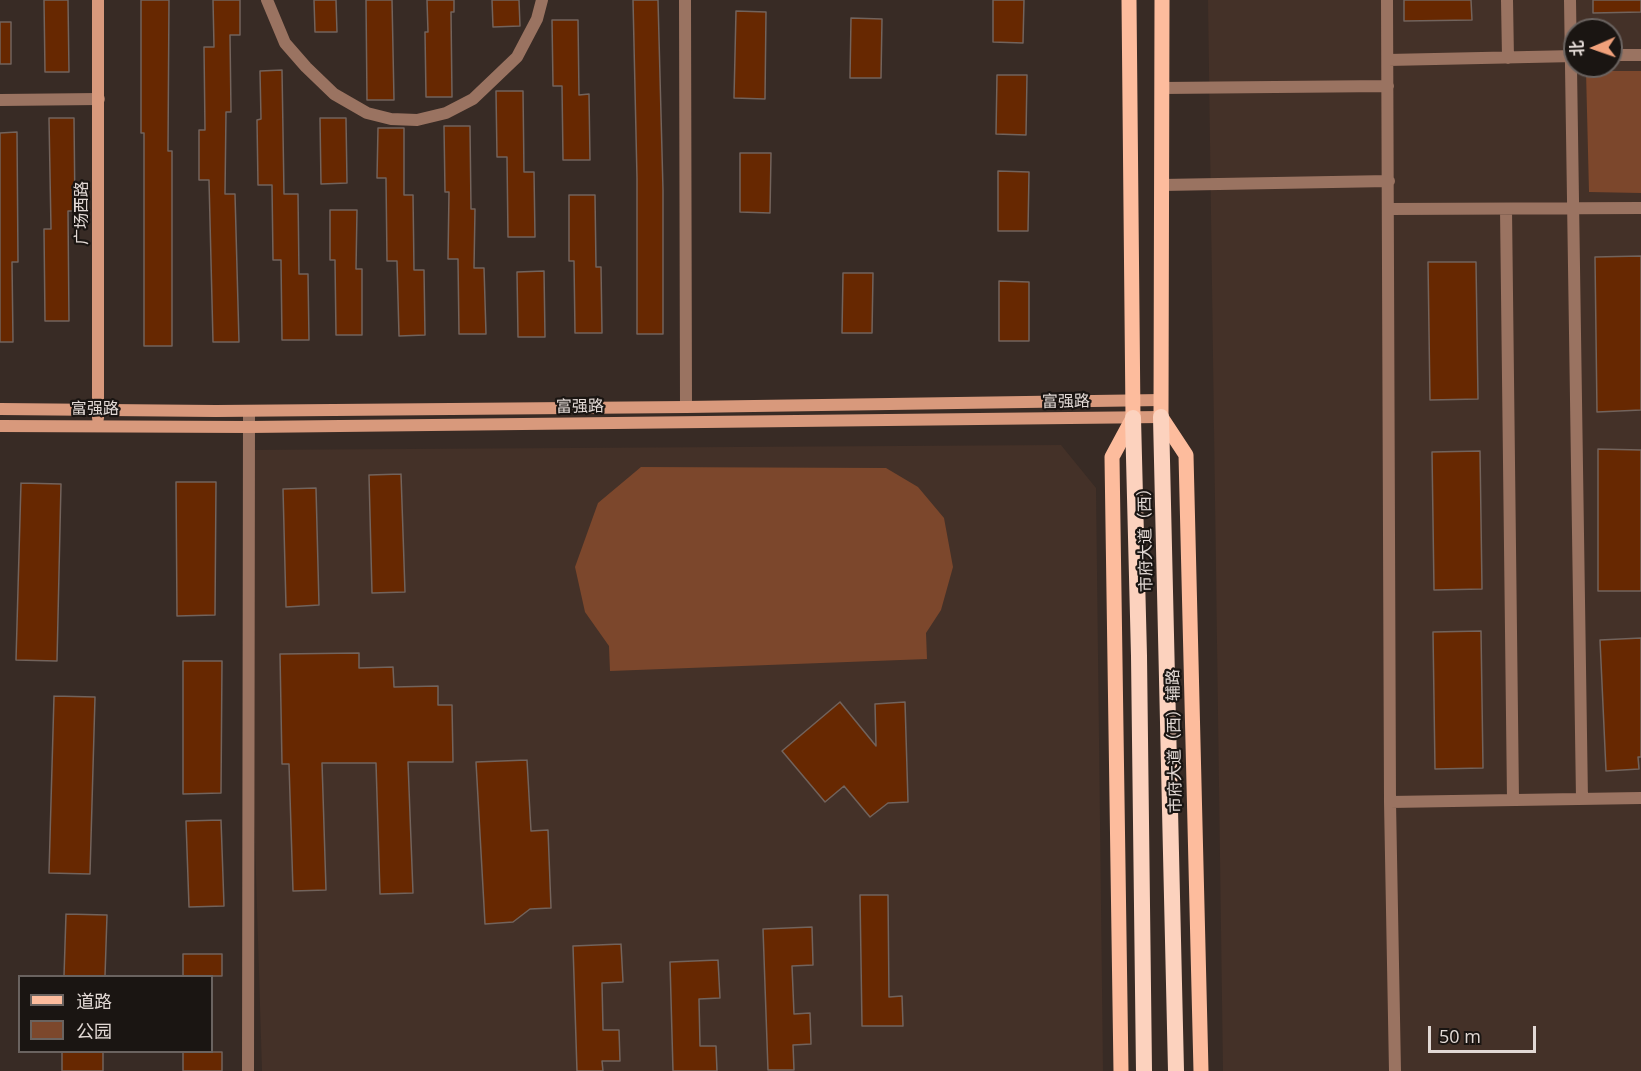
<!DOCTYPE html>
<html>
<head>
<meta charset="utf-8">
<style>
  body { margin:0 }
  #map { position:relative; width:1641px; height:1071px; overflow:hidden; background:#382b25; font-family:"Open Sans","Noto Sans SC",sans-serif }
  canvas { display:block }
  .legend { position:absolute; left:18px; top:975px; width:195px; height:78px; box-sizing:border-box; background:#1a1512; border:2px solid #6a6360; margin:0; padding:8px 10px; list-style:none; font-size:18px; color:#e2d9d5 }
  .legend li { display:flex; align-items:center; gap:12px; height:30px }
  .legend b { width:30px; border:2px solid #6a6360 }
  .north { position:absolute; left:1563px; top:18px; width:60px; height:60px; box-sizing:border-box; background:#1a1512; border:2px solid #6a6360; border-radius:50%; rotate:268deg; font-size:16px; font-weight:700; line-height:24px; text-align:center; color:#e2d9d5 }
  .north::after { content:''; display:block; margin:auto; width:21px; height:27px; background:#f1a17b; clip-path:polygon(50% 0,100% 100%,50% 72%,0 100%) }
  .scale { position:absolute; left:1428px; top:1026px; width:108px; height:27px; box-sizing:border-box; border:3px solid #e2d9d5; border-top:0; padding-left:8px; font-size:18px; line-height:21px; white-space:nowrap; color:#e2d9d5; -webkit-text-stroke:4px #1a1512; paint-order:stroke }
</style>
</head>
<body>
<div id="map">
<canvas width="1641" height="1071"></canvas>
<ul class="legend">
<li><b style="height:8px;background:#fdbc9d"></b>道路</li>
<li><b style="height:16px;background:#7c472c"></b>公园</li>
</ul>
<div class="north">北</div>
<div class="scale">50 m</div>
</div>
<script>
const context = document.querySelector('canvas').getContext('2d');
context.lineJoin = 'round';
function fill(path, color) {
  context.fillStyle = color;
  context.fill(path, 'evenodd');
}
function shape(rows) {
  const path = new Path2D();
  for (const r of rows) {
    path.moveTo(r[0], r[1]);
    for (let i = 2; i < r.length; i += 2) path.lineTo(r[i], r[i + 1]);
  }
  return path;
}
function stroke(path, color, width, dash) {
  context.strokeStyle = color;
  context.lineWidth = width;
  context.lineCap = dash ? 'butt' : 'round';
  context.setLineDash(dash || []);
  context.stroke(path);
}
function drawText(font, color, halo, rows, align = 'center') {
  context.font = font + ' "Open Sans","Noto Sans SC",sans-serif';
  context.lineWidth = 4.5;
  context.setLineDash([]);
  context.textBaseline = 'middle';
  context.strokeStyle = halo;
  context.fillStyle = color;
  for (const [text, x, y, turn = 0] of rows) {
    context.save();
    context.translate(x, y);
    context.rotate((+turn || 0) * Math.PI / 180);
    context.textAlign = isNaN(turn) ? turn : align;
    if (halo) context.strokeText(text, 0, 0);
    context.fillText(text, 0, 0);
    context.restore();
  }
}
fill(shape([
  [1208,0,1641,0,1641,1071,1223,1071],
  [1575,30,1611,30,1611,66,1575,66],
  [1061,445,1096,488,1103,1071,262,1071,243,450]
]), '#443128');
fill(shape([
  [1586,71,1641,71,1641,193,1589,192],
  [641,467,886,468,918,487,944,518,953,567,941,610,926,633,927,659,610,671,609,646,585,612,575,567,598,503]
]), '#7c472c');
const building = shape([
  [44,0,68,0,69,72,45,72,44,0],
  [141,0,169,0,168,151,172,151,172,346,144,346,144,133,141,133,141,0],
  [213,0,240,0,240,35,230,35,231,112,226,112,225,194,235,194,239,342,213,342,209,180,199,180,199,130,205,130,204,47,214,47,213,0],
  [314,0,336,0,337,32,315,32,314,0],
  [366,0,392,0,394,100,367,100,366,0],
  [427,0,454,0,454,12,451,12,452,97,426,97,425,32,428,32,427,0],
  [492,0,519,0,520,26,493,27,492,0],
  [633,0,658,0,663,190,663,334,637,334,637,178,633,0],
  [993,0,1024,0,1023,43,993,42,993,0],
  [1404,0,1471,0,1472,20,1404,21,1404,0],
  [1593,0,1641,0,1641,12,1593,13,1593,0],
  [736,11,766,12,765,99,734,98,736,11],
  [851,18,882,19,881,78,850,78,851,18],
  [552,20,578,20,579,95,589,94,590,160,563,160,562,86,553,86,552,20],
  [0,22,11,22,11,64,0,64,0,22],
  [282,70,284,194,298,194,299,274,308,274,309,340,282,340,281,260,273,260,272,185,258,185,257,120,261,119,260,71,282,70],
  [997,75,1027,75,1026,135,996,134,997,75],
  [496,91,523,91,524,172,534,172,535,237,508,237,507,157,497,157,496,91],
  [49,118,74,118,75,211,68,211,69,321,45,321,44,229,51,229,49,118],
  [320,118,346,118,347,183,321,184,320,118],
  [444,126,470,126,471,209,475,209,474,268,484,268,486,334,459,334,458,259,448,259,449,192,445,192,444,126],
  [378,128,404,128,404,195,413,195,414,270,424,270,425,335,399,336,397,261,387,261,386,178,377,178,378,128],
  [17,132,18,262,12,262,13,342,0,342,0,133,17,132],
  [740,153,771,153,770,213,740,212,740,153],
  [998,171,1029,172,1028,231,998,231,998,171],
  [569,195,595,195,596,267,601,267,602,333,575,333,574,261,569,261,569,195],
  [330,210,357,210,356,269,362,269,362,335,336,335,335,260,330,260,330,210],
  [1641,256,1641,410,1597,412,1595,257,1641,256],
  [1428,262,1476,262,1478,399,1430,400,1428,262],
  [544,271,545,337,518,337,517,272,544,271],
  [843,273,873,273,872,333,842,333,843,273],
  [999,281,1029,282,1029,341,999,341,999,281],
  [1598,449,1641,450,1641,591,1598,591,1598,449],
  [1480,451,1482,589,1434,590,1432,452,1480,451],
  [401,474,405,592,372,593,369,475,401,474],
  [176,482,216,482,215,615,177,616,176,482],
  [21,483,61,484,57,661,16,660,21,483],
  [316,488,319,605,286,607,283,489,316,488],
  [1481,631,1483,768,1435,769,1433,632,1481,631],
  [1641,638,1641,757,1638,757,1639,769,1606,771,1600,640,1641,638],
  [359,653,359,668,393,667,394,687,438,686,438,705,452,705,453,762,408,762,413,893,380,894,376,763,322,763,326,890,293,891,289,764,282,764,280,654,359,653],
  [183,661,222,661,221,793,183,794,183,661],
  [54,696,95,697,90,874,49,873,54,696],
  [840,702,876,746,875,704,905,702,908,802,888,803,870,817,844,786,825,802,782,751,840,702],
  [527,760,531,831,548,830,551,908,530,909,513,922,485,924,476,762,527,760],
  [221,820,224,906,189,907,186,821,221,820],
  [860,895,888,895,889,997,902,996,903,1026,862,1026,860,895],
  [66,914,107,915,105,976,64,976,66,914],
  [812,927,813,965,792,966,794,1014,810,1013,811,1044,793,1045,794,1070,768,1070,763,929,812,927],
  [621,944,623,982,602,983,603,1030,619,1030,620,1061,602,1061,603,1071,577,1071,573,946,621,944],
  [183,954,222,954,222,976,183,976,183,954],
  [718,960,720,998,699,999,700,1046,716,1046,717,1071,673,1071,670,962,718,960],
  [62,1052,103,1052,103,1071,62,1071,62,1052],
  [183,1052,222,1052,222,1071,183,1071,183,1052]
]);
fill(building, '#672801');
stroke(building, '#72635c', 1.5);
stroke(shape([
  [267,0,285,43,306,67,334,94,367,113,391,119,417,120,446,113,473,99,494,79,517,57,537,19,542,0],
  [685,0,686,407],
  [1387,0,1390,802,1395,1071],
  [1507,0,1508,58],
  [1570,0,1582,799],
  [1611,55,1641,55],
  [1388,60,1575,56],
  [1162,88,1388,86],
  [0,100,99,99],
  [1162,185,1389,181],
  [1389,209,1641,208],
  [1506,209,1513,800],
  [1390,802,1641,798]
]), '#9a7361', 12);
stroke(shape([
  [248,1071,249,411]
]), '#9a7361', 12);
stroke(shape([
  [0,409,216,411,686,407,1161,400],
  [98,418,98,0],
  [0,426,249,427,1161,417]
]), '#d8997c', 12);
stroke(shape([
  [1162,0,1161,417,1186,455,1201,1071],
  [1121,1071,1112,457,1133,418,1129,0]
]), '#fdbc9d', 15);
stroke(shape([
  [1161,417,1176,1071],
  [1133,418,1139,656,1144,1071]
]), '#fcd2be', 16);
drawText('16px', '#e2d9d5', '#1a1512', [
  ["广场西路",82,213,-90],
  ["富强路",1066,402,-1],
  ["富强路",580,407,-1],
  ["富强路",95,409],
  ["市府大道（西）",1146,536,-91],
  ["市府大道（西）辅路",1175,741,-91]
]);
</script>
</body>
</html>
